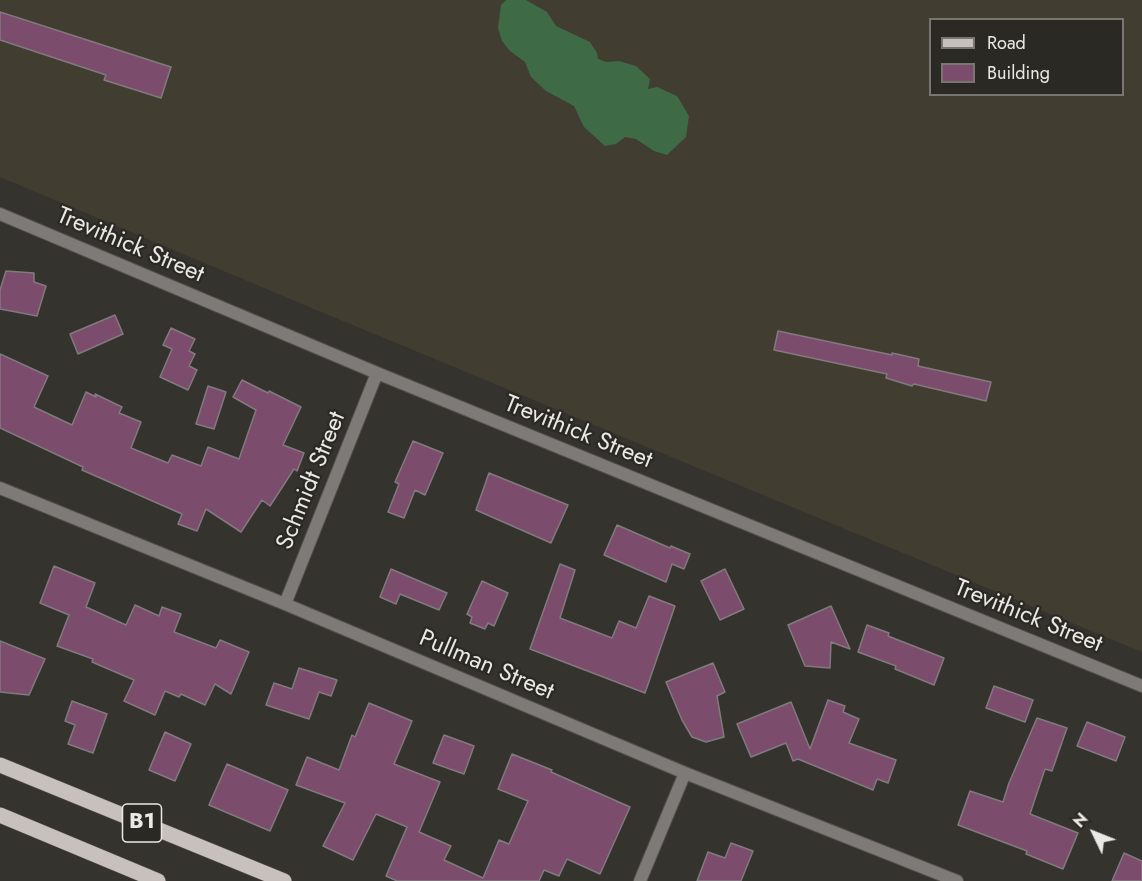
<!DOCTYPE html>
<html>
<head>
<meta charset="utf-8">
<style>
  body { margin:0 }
  #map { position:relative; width:1142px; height:881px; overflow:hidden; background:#35332d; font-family:Jost,sans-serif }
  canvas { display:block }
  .legend { position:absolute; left:929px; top:18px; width:195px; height:78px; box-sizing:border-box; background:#2b2923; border:2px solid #787671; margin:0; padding:8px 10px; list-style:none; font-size:18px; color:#ebe9e6 }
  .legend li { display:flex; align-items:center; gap:12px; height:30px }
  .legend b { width:30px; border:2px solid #787671 }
  .north { position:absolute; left:1064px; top:803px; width:60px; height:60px; -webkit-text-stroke:4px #2b2923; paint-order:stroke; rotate:313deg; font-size:16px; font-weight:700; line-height:24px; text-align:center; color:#ebe9e6 }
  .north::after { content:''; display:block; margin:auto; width:21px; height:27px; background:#ebe9e6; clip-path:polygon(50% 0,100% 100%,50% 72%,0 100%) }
</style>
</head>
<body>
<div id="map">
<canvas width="1142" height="881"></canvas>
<ul class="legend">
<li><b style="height:8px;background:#c7c0bd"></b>Road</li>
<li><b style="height:16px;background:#7c4c6c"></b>Building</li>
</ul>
<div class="north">N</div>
</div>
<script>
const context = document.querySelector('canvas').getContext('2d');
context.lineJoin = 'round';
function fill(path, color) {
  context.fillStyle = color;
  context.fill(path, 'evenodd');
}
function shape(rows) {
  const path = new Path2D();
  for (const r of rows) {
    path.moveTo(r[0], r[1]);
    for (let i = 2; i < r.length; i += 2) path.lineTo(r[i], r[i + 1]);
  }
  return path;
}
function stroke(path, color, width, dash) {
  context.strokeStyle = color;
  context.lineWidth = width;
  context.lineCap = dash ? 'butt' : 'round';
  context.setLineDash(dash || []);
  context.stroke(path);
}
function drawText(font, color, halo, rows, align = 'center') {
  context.font = font + ' Jost,sans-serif';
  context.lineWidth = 4.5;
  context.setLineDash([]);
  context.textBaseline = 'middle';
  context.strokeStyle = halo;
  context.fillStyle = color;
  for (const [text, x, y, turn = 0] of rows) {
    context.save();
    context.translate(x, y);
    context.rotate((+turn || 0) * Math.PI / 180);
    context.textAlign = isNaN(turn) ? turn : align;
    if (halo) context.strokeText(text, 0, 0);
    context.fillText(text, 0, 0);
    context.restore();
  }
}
fill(shape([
  [0,0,1142,0,1142,652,314,309,0,177],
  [930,20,1122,20,1122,94,930,94]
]), '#413d31');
fill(shape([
  [506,0,526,0,547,12,556,26,590,42,597,53,598,59,606,62,619,61,636,66,650,79,648,89,657,87,677,96,689,116,686,137,667,155,654,151,636,139,625,137,616,144,605,146,584,127,574,106,546,91,531,77,525,62,510,51,502,41,498,28,501,5]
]), '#3e6b46');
const building = shape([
  [0,12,171,67,161,98,104,80,106,75,0,40,0,12],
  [6,271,34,273,34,282,46,286,37,316,0,309,0,290,6,271],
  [115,315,123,334,78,354,70,334,115,315],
  [171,328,195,339,189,351,195,354,189,366,197,370,188,390,160,377,172,349,163,345,171,328],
  [778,331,892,355,892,353,919,359,918,366,991,382,986,401,914,384,912,386,886,378,887,374,774,350,778,331],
  [0,354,48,376,34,407,72,425,86,392,96,397,95,394,122,407,119,413,141,422,131,448,168,463,172,455,201,466,208,447,239,459,256,410,233,397,242,380,268,393,269,391,301,407,283,445,304,453,297,471,294,469,270,506,262,500,241,532,206,509,197,531,178,524,182,514,82,470,83,467,0,428,0,354],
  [208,386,226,392,214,429,196,424,208,386],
  [413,441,443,453,425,495,415,490,404,518,388,512,399,484,395,482,413,441],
  [489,473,568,505,551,543,476,510,489,473],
  [617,525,670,548,671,546,690,554,684,569,672,564,666,582,604,555,617,525],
  [560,564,575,570,560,618,612,638,619,621,636,628,649,596,675,606,645,693,530,649,560,564],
  [54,566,95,583,86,607,126,625,135,605,159,616,162,607,181,614,174,632,216,648,220,640,249,652,231,694,215,684,205,705,181,694,179,697,165,691,155,715,124,701,134,680,92,662,93,659,57,646,69,615,40,603,54,566],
  [391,569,447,593,439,610,400,594,396,604,380,597,391,569],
  [725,569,744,609,720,620,701,581,725,569],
  [482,581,508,593,494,626,488,623,485,629,470,623,472,617,467,614,482,581],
  [831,606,850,649,831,642,830,668,805,666,788,625,831,606],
  [867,625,889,633,888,636,944,658,934,685,895,669,896,666,858,652,867,625],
  [0,641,45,659,29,695,0,692,0,641],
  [713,663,725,692,717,696,724,737,706,742,692,737,682,720,666,682,713,663],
  [299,668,337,680,331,696,319,692,309,719,266,705,274,683,292,689,299,668],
  [994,686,1033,700,1025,722,986,708,994,686],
  [828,700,845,706,843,712,859,719,849,743,896,760,888,783,877,779,873,790,798,759,793,761,786,743,751,757,737,724,791,702,810,749,828,700],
  [72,701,107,714,93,753,68,744,75,725,65,721,72,701],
  [369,703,412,721,394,764,440,782,419,832,451,846,444,860,483,878,499,840,509,844,528,801,498,789,512,754,552,770,551,772,630,807,600,874,567,859,559,876,544,870,539,881,397,881,386,876,407,827,376,814,353,860,323,846,345,803,296,785,307,757,339,770,352,735,355,737,369,703],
  [1037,718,1067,728,1052,771,1045,769,1030,814,1078,833,1063,869,1026,854,1027,851,958,825,970,791,1003,802,1009,783,1037,718],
  [1087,722,1125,737,1116,761,1077,746,1087,722],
  [165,732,191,744,175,781,149,770,165,732],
  [444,735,474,746,464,774,433,763,444,735],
  [227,764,288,790,270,831,209,805,227,764],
  [731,843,753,851,741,881,697,881,708,852,725,858,731,843],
  [1124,853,1142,861,1142,881,1112,881,1124,853]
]);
fill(building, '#7c4c6c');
stroke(building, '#817a7e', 1.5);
const street = shape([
  [0,214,377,373,1142,686],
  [0,488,285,604,685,773,957,881],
  [285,604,377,373],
  [640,881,685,773]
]);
const primary = shape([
  [0,765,284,881],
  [0,815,158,881]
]);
stroke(street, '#52504b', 14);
stroke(primary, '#52504b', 16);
stroke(street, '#7d7a78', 12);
stroke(primary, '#c7c0bd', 15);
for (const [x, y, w] of [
  [142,823,39]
]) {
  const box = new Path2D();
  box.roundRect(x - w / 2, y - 19, w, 38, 4.5);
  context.fillStyle = '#2b2923';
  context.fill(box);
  stroke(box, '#ebe9e6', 1.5);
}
drawText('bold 22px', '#ebe9e6', null, [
  ["B1",142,823]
]);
drawText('24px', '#ebe9e6', '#2b2923', [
  ["Trevithick Street",130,246,23],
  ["Trevithick Street",578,433,22],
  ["Schmidt Street",312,481,-68],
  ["Trevithick Street",1028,617,22],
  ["Pullman Street",486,666,23]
]);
</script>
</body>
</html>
